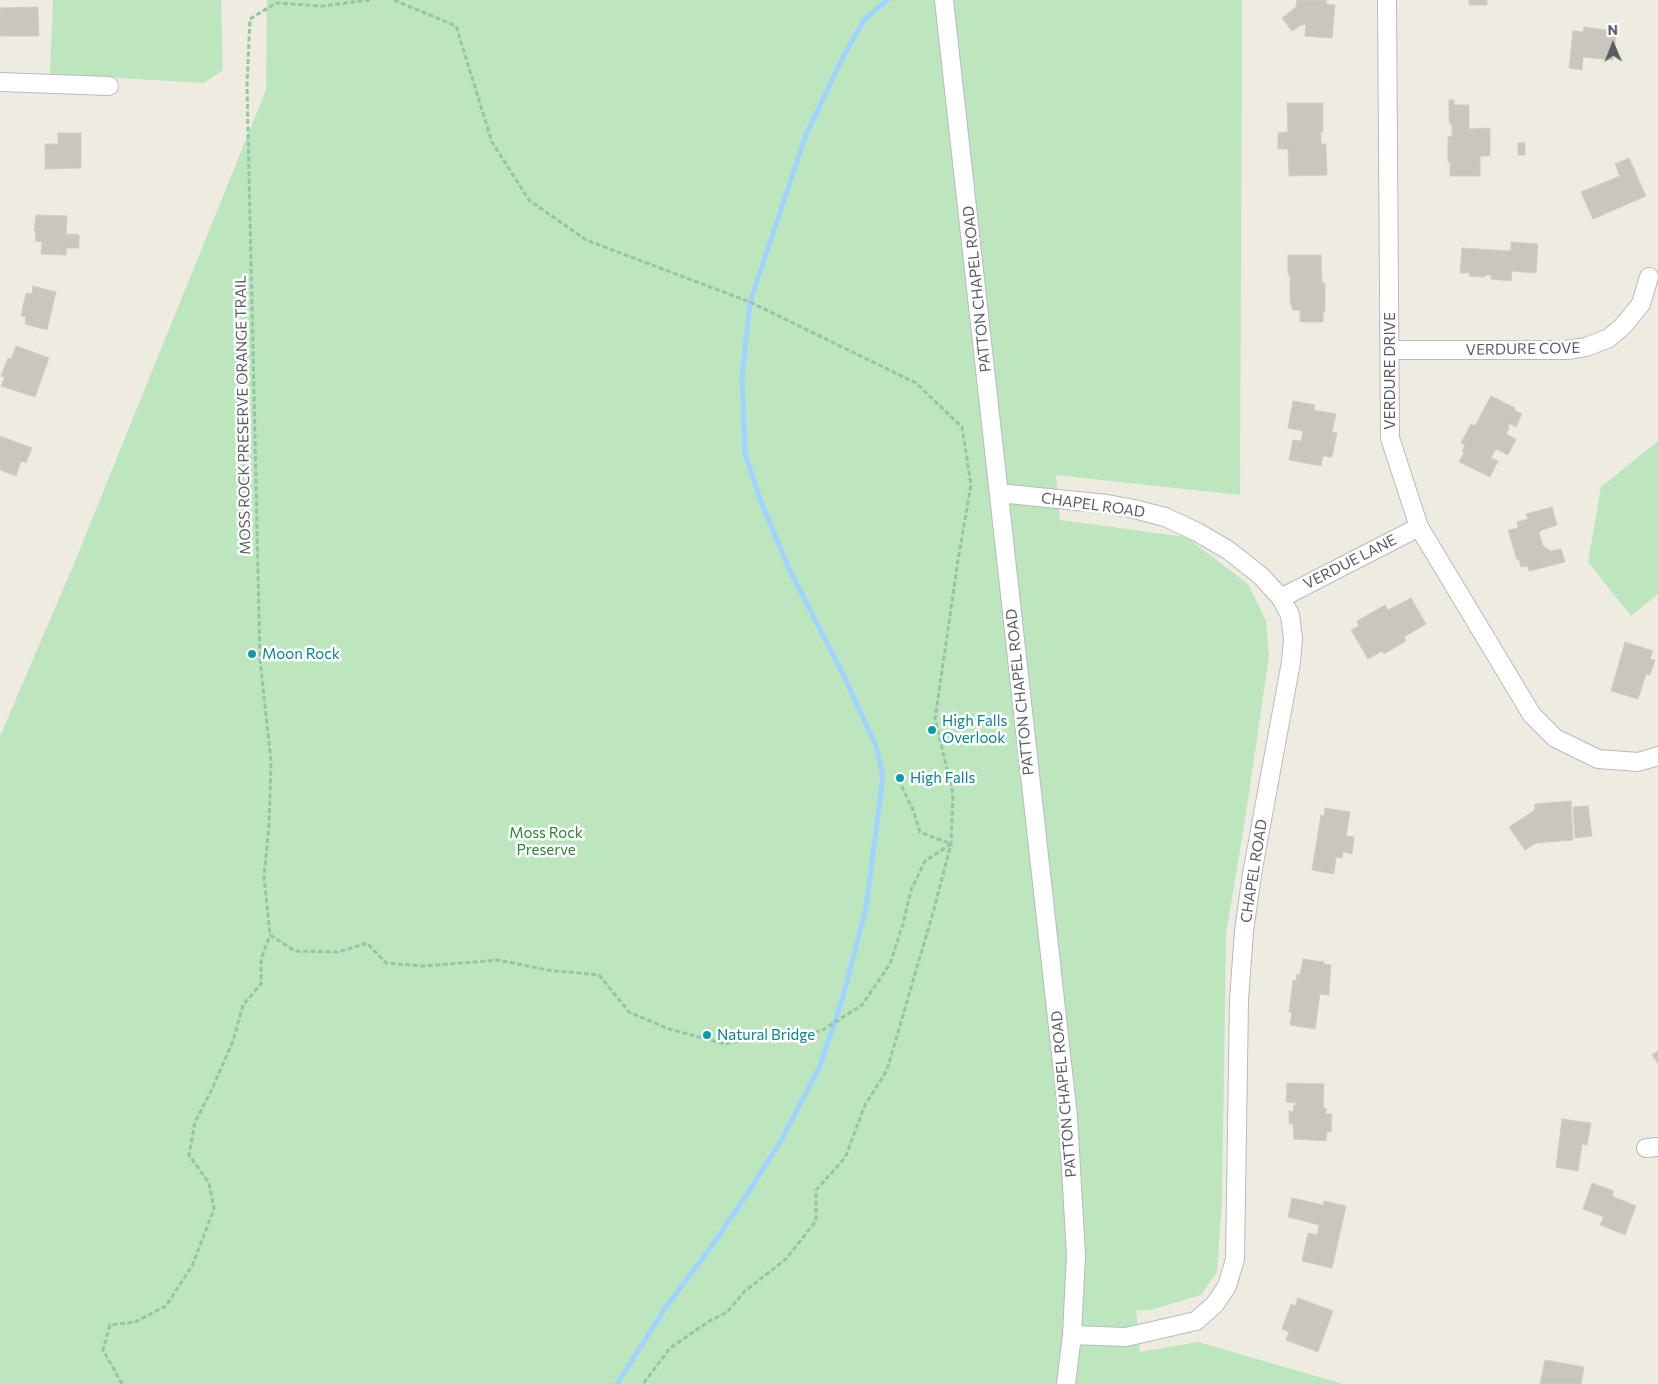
<!DOCTYPE html>
<html>
<head>
<meta charset="utf-8">
<style>
  body { margin:0 }
  #map { position:relative; width:1658px; height:1384px; overflow:hidden; background:#eeebe1; font-family:Commissioner,sans-serif }
  canvas { display:block }
  .north { position:absolute; left:1588px; top:20px; width:50px; height:50px; -webkit-text-stroke:4px #fff; paint-order:stroke; rotate:359deg; font-size:14px; font-weight:700; line-height:20px; text-align:center; color:#5a5e63 }
  .north::after { content:''; display:block; margin:auto; width:18px; height:22px; background:#5a5e63; clip-path:polygon(50% 0,100% 100%,50% 72%,0 100%) }
</style>
</head>
<body>
<div id="map">
<canvas width="1658" height="1384"></canvas>
<div class="north">N</div>
</div>
<script>
const context = document.querySelector('canvas').getContext('2d');
context.lineJoin = 'round';
function fill(path, color) {
  context.fillStyle = color;
  context.fill(path, 'evenodd');
}
function shape(rows) {
  const path = new Path2D();
  for (const r of rows) {
    path.moveTo(r[0], r[1]);
    for (let i = 2; i < r.length; i += 2) path.lineTo(r[i], r[i + 1]);
  }
  return path;
}
function stroke(path, color, width, dash) {
  context.strokeStyle = color;
  context.lineWidth = width;
  context.lineCap = dash ? 'butt' : 'round';
  context.setLineDash(dash || []);
  context.stroke(path);
}
function drawText(font, color, halo, rows, align = 'center') {
  context.font = font + ' Commissioner,sans-serif';
  context.lineWidth = 5;
  context.setLineDash([]);
  context.textBaseline = 'middle';
  context.strokeStyle = halo;
  context.fillStyle = color;
  for (const [text, x, y, turn = 0] of rows) {
    context.save();
    context.translate(x, y);
    context.rotate((+turn || 0) * Math.PI / 180);
    context.textAlign = isNaN(turn) ? turn : align;
    if (halo) context.strokeText(text, 0, 0);
    context.fillText(text, 0, 0);
    context.restore();
  }
}
fill(shape([
  [53,0,221,0,223,70,204,83,50,74],
  [267,0,1242,0,1240,495,1056,475,1060,520,1186,537,1248,584,1266,621,1269,656,1247,807,1226,934,1222,1201,1217,1272,1201,1295,1150,1310,1136,1310,1140,1352,1198,1342,1343,1384,0,1384,0,736,71,571,266,90],
  [1658,441,1658,594,1631,616,1588,562,1601,487]
]), '#bde6be');
stroke(shape([
  [617,1384,666,1307,711,1247,748,1193,783,1137,820,1066,843,997,866,908,883,776,876,746,843,674,789,569,760,499,745,454,742,378,750,302,806,135,842,59,864,20,887,0]
]), '#a0d3ff', 5);
const building = shape([
  [1297,0,1327,0,1326,4,1335,5,1332,38,1305,36,1306,25,1301,25,1292,31,1282,18,1296,7,1297,0],
  [1469,0,1487,0,1487,5,1469,5,1469,0],
  [38,7,39,36,0,36,0,8,38,7],
  [1584,27,1607,30,1607,34,1616,35,1613,60,1583,57,1582,70,1569,68,1573,31,1583,32,1584,27],
  [1449,100,1454,100,1454,105,1469,105,1469,129,1490,128,1490,156,1480,156,1480,176,1450,176,1450,162,1448,162,1448,137,1452,136,1452,124,1450,124,1449,118,1449,100],
  [1287,103,1323,103,1323,132,1321,132,1321,144,1326,144,1327,175,1289,176,1288,149,1278,149,1278,133,1288,132,1287,103],
  [58,133,81,133,81,168,45,169,45,144,58,144,58,133],
  [1518,143,1525,143,1525,155,1518,155,1518,143],
  [1629,158,1646,196,1593,219,1581,192,1620,176,1615,164,1629,158],
  [36,215,67,216,66,234,79,235,79,248,66,248,66,255,41,254,42,242,35,241,36,231,34,231,36,215],
  [1511,242,1538,244,1536,273,1512,271,1511,281,1491,279,1491,275,1485,275,1485,277,1469,276,1470,273,1460,273,1462,248,1511,251,1511,242],
  [1288,255,1321,255,1322,283,1325,283,1325,312,1323,312,1323,322,1300,322,1300,310,1293,310,1290,301,1290,275,1288,275,1288,255],
  [33,286,56,292,47,330,25,324,26,317,21,316,26,293,32,294,33,286],
  [16,346,49,358,35,397,1,386,5,377,1,376,8,358,11,359,16,346],
  [1491,396,1515,408,1514,410,1522,414,1516,427,1508,423,1509,428,1506,434,1516,439,1508,455,1496,449,1491,458,1498,461,1490,477,1459,462,1464,453,1462,452,1465,445,1461,443,1471,424,1475,426,1491,396],
  [1293,401,1315,405,1314,410,1336,414,1332,432,1337,433,1332,457,1323,456,1321,466,1289,460,1293,440,1301,441,1303,431,1288,428,1293,401],
  [0,436,32,448,26,463,21,461,16,476,0,470,0,436],
  [1552,507,1557,525,1542,530,1539,533,1543,546,1551,551,1561,549,1565,562,1529,571,1528,566,1521,567,1519,559,1517,560,1508,530,1518,528,1517,522,1528,519,1526,514,1552,507],
  [1411,598,1426,624,1404,637,1406,641,1384,654,1382,651,1368,659,1351,630,1359,626,1357,621,1385,605,1388,610,1411,598],
  [1625,642,1653,651,1650,659,1655,660,1650,675,1646,674,1638,699,1611,691,1625,642],
  [1571,801,1573,840,1536,843,1525,850,1509,827,1535,810,1535,804,1571,801],
  [1588,806,1592,836,1575,838,1573,807,1588,806],
  [1325,808,1350,812,1346,836,1354,837,1352,854,1343,852,1342,858,1336,857,1334,874,1312,870,1321,815,1324,816,1325,808],
  [1303,959,1324,962,1324,964,1331,965,1329,995,1320,994,1315,1029,1290,1025,1292,1013,1289,1012,1293,980,1296,981,1297,974,1300,975,1303,959],
  [1658,1051,1658,1064,1652,1055,1658,1051],
  [1287,1083,1324,1084,1323,1108,1326,1108,1326,1114,1332,1114,1331,1132,1327,1132,1326,1141,1294,1139,1293,1124,1289,1123,1289,1111,1293,1112,1294,1105,1296,1105,1296,1103,1286,1102,1287,1083],
  [1562,1119,1591,1123,1587,1145,1582,1144,1578,1171,1556,1167,1562,1119],
  [1592,1183,1614,1191,1612,1196,1636,1206,1625,1235,1600,1225,1604,1217,1583,1209,1592,1183],
  [1292,1198,1323,1205,1324,1201,1346,1206,1332,1268,1302,1261,1308,1233,1317,1235,1319,1225,1288,1217,1292,1198],
  [1298,1298,1333,1311,1318,1352,1286,1340,1289,1332,1282,1329,1291,1304,1295,1306,1298,1298],
  [1545,1360,1584,1367,1581,1384,1540,1384,1545,1360]
]);
fill(building, '#c8c6bf');
stroke(building, '#d2cdc0', 1);
const minor = shape([
  [944,0,1068,1117,1076,1255,1072,1335,1066,1384],
  [1387,0,1390,438,1419,527,1532,715,1555,738,1598,759,1638,762,1658,756],
  [0,82,109,86],
  [1390,350,1567,350,1586,347,1609,338,1623,326,1641,304,1649,277],
  [999,493,1107,504,1134,509,1165,517,1197,532,1228,550,1261,576,1281,598,1290,615,1293,638,1291,662,1252,874,1244,931,1239,1000,1235,1259,1227,1286,1215,1304,1196,1321,1126,1337,1072,1335],
  [1281,598,1419,527],
  [1646,1148,1658,1147]
]);
stroke(minor, '#b7babf', 20);
stroke(shape([
  [370,0,322,6,276,3,250,19,247,85,260,659,271,761,269,825,264,876,270,935,295,951,338,952,367,943,386,963,423,966,499,960,547,970,599,975,629,1012,669,1029,725,1044,769,1035,821,1031,862,1005,890,964,903,924,911,890,925,861,951,844,920,832,913,810,901,785],
  [394,0,456,26,492,142,529,200,586,240,750,302,916,383,962,427,971,485,958,560,935,719,953,794,951,844,934,909,887,1070,865,1105,845,1158,816,1190,816,1221,786,1259,745,1291,727,1312,708,1322,670,1348,643,1384],
  [122,1384,103,1350,110,1325,135,1322,166,1306,192,1266,214,1209,209,1183,189,1155,195,1122,213,1087,233,1041,243,1005,261,984,261,959,270,935]
]), '#94c5a4', 3, [5, 2.5]);
stroke(minor, '#fff', 18);
for (const [x, y, r, color] of [
  [252,654,5,"#0f9aa8"],
  [932,730,5,"#0f9aa8"],
  [900,778,5,"#0f9aa8"],
  [707,1035,5,"#0f9aa8"]
]) {
  const dot = new Path2D();
  dot.arc(x, y, r, 0, 2 * Math.PI);
  context.fillStyle = color;
  context.fill(dot);
  stroke(dot, '#fff', 2);
}
drawText('15px', '#5a5e63', '#fff', [
  ["PATTON CHAPEL ROAD",977,289,-96],
  ["VERDURE COVE",1523,349,-1],
  ["VERDURE DRIVE",1390,371,-90],
  ["MOSS ROCK PRESERVE ORANGE TRAIL",243,415,-91],
  ["CHAPEL ROAD",1093,505,8],
  ["VERDUE LANE",1350,562,-27],
  ["PATTON CHAPEL ROAD",1020,692,-96],
  ["CHAPEL ROAD",1254,871,-81],
  ["PATTON CHAPEL ROAD",1064,1094,-95]
]);
drawText('15px', '#0d838f', '#fff', [
  ["Moon Rock",262,654],
  ["High Falls",942,721],
  ["Overlook",942,738],
  ["High Falls",910,778],
  ["Natural Bridge",717,1035]
], 'left');
drawText('15px', '#318337', '#fff', [
  ["Moss Rock",546,833],
  ["Preserve",546,850]
]);
</script>
</body>
</html>
